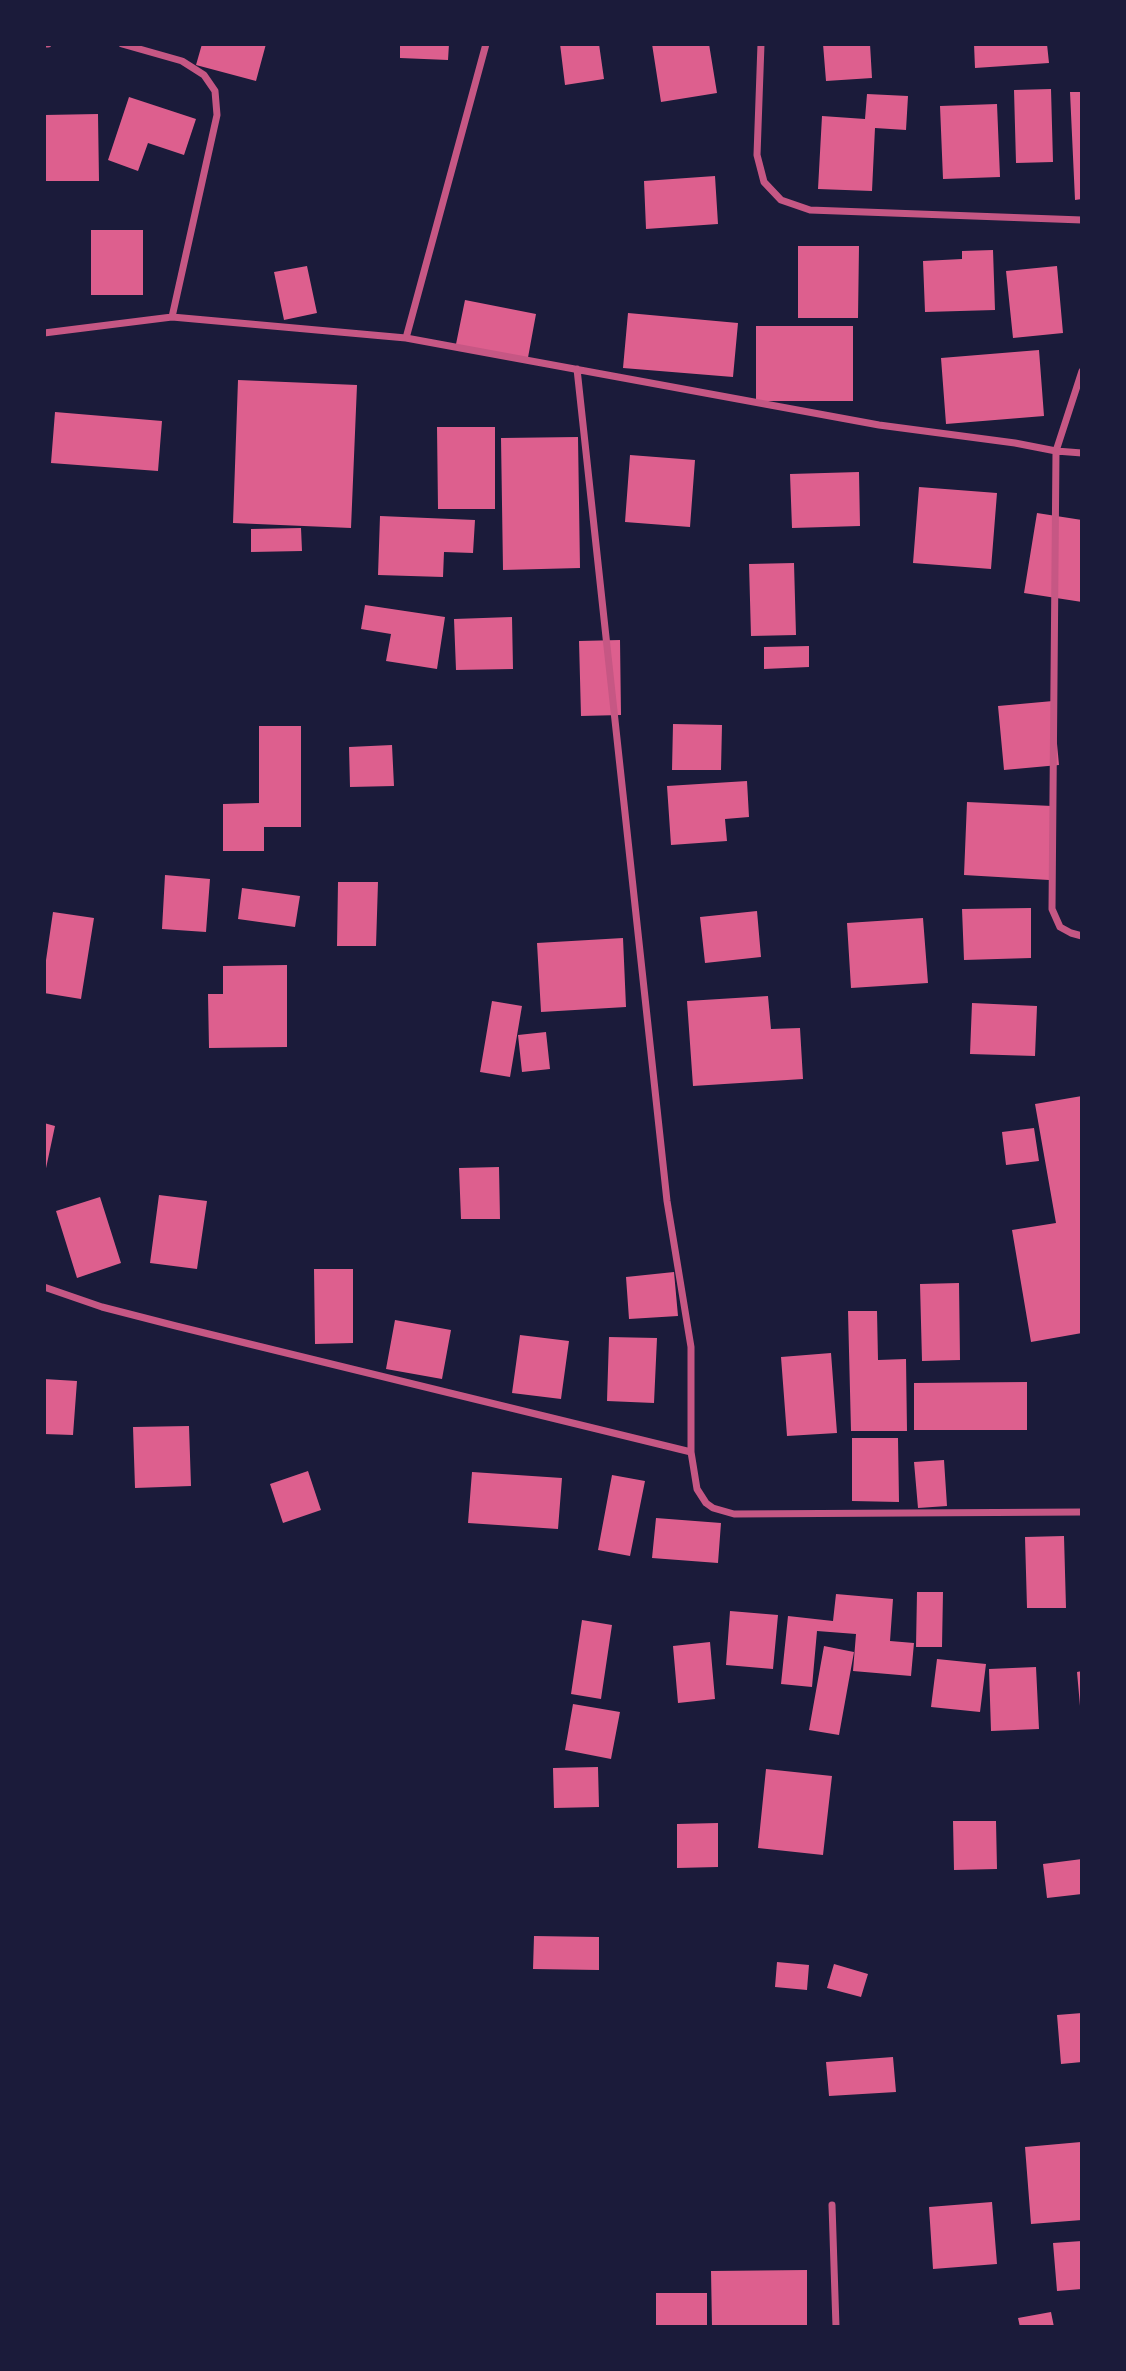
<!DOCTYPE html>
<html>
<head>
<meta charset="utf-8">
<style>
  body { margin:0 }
  #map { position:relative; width:1126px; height:2371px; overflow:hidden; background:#1b1b3a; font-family:Georgia,serif }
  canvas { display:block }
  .frame { position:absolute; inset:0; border:46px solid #1b1b3a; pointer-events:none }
</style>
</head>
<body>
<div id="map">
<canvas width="1126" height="2371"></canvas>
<div class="frame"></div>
</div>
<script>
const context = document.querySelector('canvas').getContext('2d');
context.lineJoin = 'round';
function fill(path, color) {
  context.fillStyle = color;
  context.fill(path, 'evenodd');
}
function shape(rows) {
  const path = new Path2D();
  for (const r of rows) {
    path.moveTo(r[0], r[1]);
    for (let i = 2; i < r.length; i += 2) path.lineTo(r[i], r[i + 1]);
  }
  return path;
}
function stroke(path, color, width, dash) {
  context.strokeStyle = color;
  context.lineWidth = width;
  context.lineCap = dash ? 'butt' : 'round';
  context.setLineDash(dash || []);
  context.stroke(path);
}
fill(shape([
  [202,44,266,44,256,81,196,65],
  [400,44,449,44,448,60,400,58],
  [560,44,599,44,604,79,565,85],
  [652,44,709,44,717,93,661,102],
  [823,44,870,44,872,78,826,81],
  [974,44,1047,44,1049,63,975,68],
  [1051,89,1053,162,1016,163,1014,90],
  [1070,92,1082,92,1082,199,1075,200],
  [867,94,908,96,906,130,875,128,872,191,818,189,822,116,865,119],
  [129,97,196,119,184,155,148,143,138,171,108,160],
  [997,104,1000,177,943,179,940,106],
  [98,114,99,181,44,181,44,115],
  [715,176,718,224,646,229,644,181],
  [91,230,143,230,143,295,91,295],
  [798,246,859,246,858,318,798,318],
  [993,250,995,310,925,312,923,261,962,259,962,251],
  [307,266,317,313,284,320,274,272],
  [1057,266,1063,333,1013,338,1006,271],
  [465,300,536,314,527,363,455,349],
  [628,313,738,323,733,377,623,368],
  [756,326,853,326,853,401,756,401],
  [1039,350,1044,416,946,424,941,358],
  [238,380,357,385,351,528,233,523],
  [55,412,162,421,158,471,51,463],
  [437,427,495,427,495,509,438,509],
  [578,437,580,568,503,570,501,438],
  [630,455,695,460,690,527,625,522],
  [859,472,860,526,792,528,790,474],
  [919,487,997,493,991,569,913,563],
  [1037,513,1082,520,1082,602,1024,593],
  [380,516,475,520,473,553,444,552,443,577,378,575],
  [301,528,302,551,251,552,251,529],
  [794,563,796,635,751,636,749,564],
  [365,605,445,617,437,669,386,661,391,634,361,629],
  [512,617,513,669,456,670,454,619],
  [620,640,621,715,581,716,579,641],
  [809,646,809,667,764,669,764,647],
  [1053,701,1059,765,1004,770,998,706],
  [673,724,722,725,721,770,672,770],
  [259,726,301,726,301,827,264,827,264,851,223,851,223,804,259,803],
  [392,745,394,786,350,787,349,747],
  [747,781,749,817,725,819,727,841,671,845,667,786],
  [967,802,1052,806,1049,880,964,875],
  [165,875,210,879,206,932,162,929],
  [338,882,378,882,376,946,337,946],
  [242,888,300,896,295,927,238,919],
  [1031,908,1031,958,964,960,962,909],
  [757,911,761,957,705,963,700,917],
  [53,912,94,918,81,999,44,993,44,974],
  [923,918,928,983,851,988,847,923],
  [623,938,626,1007,541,1012,537,943],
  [287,965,287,1047,209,1048,208,994,223,994,223,966],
  [768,996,771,1029,800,1028,803,1079,693,1086,687,1001],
  [492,1001,522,1006,510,1077,480,1072],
  [972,1003,1037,1006,1035,1056,970,1054],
  [546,1032,550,1069,522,1072,518,1035],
  [1082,1096,1082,1333,1031,1342,1012,1230,1056,1223,1035,1104],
  [44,1123,55,1126,45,1173,44,1173],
  [1034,1128,1039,1161,1006,1165,1002,1132],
  [499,1167,500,1219,461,1219,459,1168],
  [159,1195,207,1201,197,1269,150,1263],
  [100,1197,121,1263,77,1278,56,1211],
  [314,1269,353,1269,353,1343,315,1344],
  [674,1272,678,1316,629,1319,626,1277],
  [959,1283,960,1360,922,1361,920,1284],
  [848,1311,877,1311,878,1360,906,1359,907,1431,851,1431],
  [395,1320,451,1330,442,1379,386,1369],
  [520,1335,569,1341,561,1399,512,1393],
  [609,1337,657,1338,654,1403,607,1401],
  [831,1353,837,1433,787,1436,781,1357],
  [44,1379,77,1381,73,1435,44,1434],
  [1027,1382,1027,1430,914,1430,914,1383],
  [189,1426,191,1486,135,1488,133,1427],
  [852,1438,898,1438,899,1502,852,1501],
  [944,1460,947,1506,918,1508,914,1462],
  [308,1471,321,1510,283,1523,270,1484],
  [472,1472,562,1478,558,1529,468,1523],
  [612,1475,645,1481,630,1556,598,1550],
  [656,1518,721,1523,718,1563,652,1558],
  [1064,1536,1066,1608,1027,1608,1025,1537],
  [917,1592,943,1592,942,1647,916,1647],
  [836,1594,893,1599,890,1641,914,1643,911,1676,853,1671,856,1634,817,1631,812,1687,781,1684,788,1616,833,1621],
  [730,1611,778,1615,773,1669,726,1665],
  [582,1620,612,1625,601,1699,571,1694],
  [710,1642,715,1699,678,1703,673,1646],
  [824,1646,854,1652,839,1735,809,1730],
  [937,1659,986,1664,980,1712,931,1707],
  [1036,1667,1039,1729,991,1731,989,1669],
  [1082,1671,1082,1706,1080,1706,1077,1672],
  [573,1704,620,1712,611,1759,565,1750],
  [598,1767,599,1807,554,1808,553,1768],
  [766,1769,832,1776,823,1855,758,1848],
  [953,1821,996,1821,997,1869,954,1870],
  [718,1823,718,1867,677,1868,677,1824],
  [1082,1859,1082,1894,1047,1898,1043,1864],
  [534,1936,599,1937,599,1970,533,1969],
  [777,1962,809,1965,807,1990,775,1987],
  [834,1964,868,1974,861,1997,827,1988],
  [1082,2013,1082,2062,1061,2064,1057,2015],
  [893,2057,896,2092,829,2096,826,2062],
  [1081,2142,1082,2220,1031,2224,1025,2147],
  [992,2202,997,2264,933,2269,929,2207],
  [1082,2241,1082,2289,1057,2291,1053,2243],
  [807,2270,807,2327,712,2327,711,2271],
  [656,2293,707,2293,707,2327,656,2327],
  [1051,2312,1054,2327,1020,2327,1018,2318]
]), '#dd5f8e');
stroke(shape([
  [44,44,48,44],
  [122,44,182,61,204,75,215,91,217,115,172,317],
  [761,44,757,155,764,182,781,200,810,210,1082,220],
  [44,333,172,317,406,338,879,425,1015,443,1056,451,1082,371],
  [406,338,486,44],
  [577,369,667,1201,691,1347,691,1452,697,1489,706,1503,713,1508,734,1514,1082,1512],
  [1082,453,1056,451,1052,909,1060,927,1071,933,1082,936],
  [44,1287,102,1307,176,1326,691,1452],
  [832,2205,836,2327]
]), '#c65784', 7);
</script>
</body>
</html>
